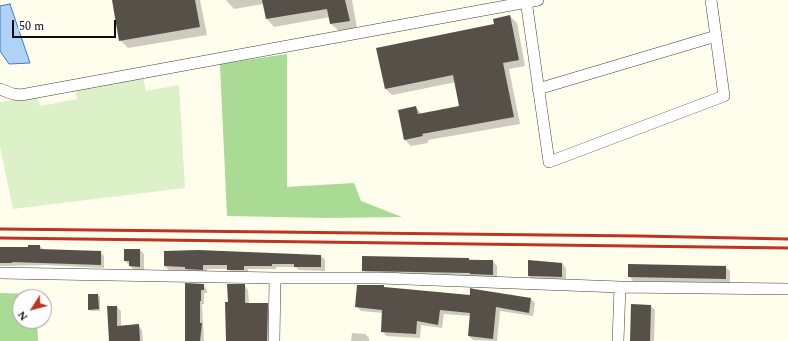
<!DOCTYPE html>
<html>
<head>
<meta charset="utf-8">
<style>
  body { margin:0 }
  #map { position:relative; width:788px; height:341px; overflow:hidden; background:#fffeed; font-family:Spectral,serif }
  canvas { display:block }
  .north { position:absolute; left:12px; top:289px; width:40px; height:40px; box-sizing:border-box; background:#fff; border:1px solid #9e9e9e; border-radius:50%; rotate:234deg; font-size:11px; font-weight:700; line-height:16px; text-align:center; color:#0d0d0d }
  .north::after { content:''; display:block; margin:auto; width:14px; height:18px; background:#bf3323; clip-path:polygon(50% 0,100% 100%,50% 72%,0 100%) }
  .scale { position:absolute; left:12px; top:20px; width:104px; height:18px; box-sizing:border-box; border:2px solid #0d0d0d; border-top:0; padding-left:5px; font-size:12px; line-height:14px; white-space:nowrap; color:#0d0d0d; -webkit-text-stroke:3px #fff; paint-order:stroke }
</style>
</head>
<body>
<div id="map">
<canvas width="788" height="341"></canvas>
<div class="north">N</div>
<div class="scale">50 m</div>
</div>
<script>
const context = document.querySelector('canvas').getContext('2d');
context.lineJoin = 'round';
function fill(path, color) {
  context.fillStyle = color;
  context.fill(path, 'evenodd');
}
function shape(rows) {
  const path = new Path2D();
  for (const r of rows) {
    path.moveTo(r[0], r[1]);
    for (let i = 2; i < r.length; i += 2) path.lineTo(r[i], r[i + 1]);
  }
  return path;
}
function stroke(path, color, width, dash) {
  context.strokeStyle = color;
  context.lineWidth = width;
  context.lineCap = dash ? 'butt' : 'round';
  context.setLineDash(dash || []);
  context.stroke(path);
}
fill(shape([
  [287,54,287,187,354,183,361,201,402,217,328,218,227,216,220,64],
  [0,293,35,294,36,297,20,297,20,321,37,321,38,341,0,341]
]), '#aadb95');
fill(shape([
  [143,76,146,91,179,85,185,188,13,209,0,147,0,102,37,96,40,106,77,99,75,87]
]), '#ddf1c8');
const water = shape([
  [10,4,30,63,9,64,0,51,0,6,10,4]
]);
fill(water, '#b1d2f7');
stroke(water, '#377bcf', 1);
fill(shape([
  [113,0,200,0,207,35,128,48,120,40],
  [226,0,352,0,357,28,339,31,331,24,330,17,274,27,267,19,263,4,234,9],
  [510,16,517,23,525,66,509,69,520,124,428,140,428,143,411,146,405,140,416,108,422,114,460,107,456,82,392,95,386,89],
  [40,246,44,250,100,252,104,256,104,268,46,265,0,266,0,248,29,248],
  [140,250,144,254,144,270,134,270,125,261],
  [321,256,325,260,325,271,299,270,296,267,276,267,276,269,248,269,248,274,232,274,228,269,207,269,207,273,190,273,187,270,169,270,165,266],
  [469,259,493,261,497,266,497,279,367,275,363,271],
  [562,263,566,268,566,280,533,280,529,276],
  [725,267,730,271,730,283,633,281,629,276],
  [203,285,206,288,207,293,204,293,204,304,202,304,204,341,186,341,185,309],
  [244,285,248,290,249,304,267,304,271,308,270,341,226,341,226,303,229,303],
  [383,286,385,288,471,296,531,299,535,303,533,316,500,311,497,341,473,340,469,336,471,316,444,314,442,328,421,325,420,338,386,336,382,331,383,313,361,311,357,307],
  [98,295,100,297,100,311,91,311,89,309],
  [651,306,655,310,654,341,631,341],
  [117,307,121,311,121,327,138,325,142,330,143,341,110,341],
  [352,333,365,334,369,338,369,341,351,341]
]), '#0003');
fill(shape([
  [112,0,195,0,200,27,119,41],
  [262,0,345,0,350,21,330,24,327,9,266,19],
  [510,15,519,60,503,63,514,117,422,134,423,136,404,140,398,110,416,106,418,114,459,106,453,75,385,89,376,48,494,24,493,19],
  [28,245,40,245,40,249,101,251,101,265,12,262,12,263,0,263,0,247,28,247],
  [124,249,140,249,140,267,129,266,129,261,124,261],
  [198,250,321,255,321,267,294,267,294,264,272,264,272,266,244,266,244,270,227,270,227,265,203,265,203,270,185,269,185,267,164,266,164,251],
  [362,256,469,258,469,260,493,260,493,275,470,274,470,273,362,271],
  [528,260,562,263,562,277,528,276],
  [628,264,726,266,726,279,628,277],
  [185,283,204,284,204,290,201,290,201,301,200,301,200,323,202,323,200,341,185,341],
  [227,284,245,284,245,303,268,303,267,341,226,341,225,302,228,302],
  [357,285,384,285,384,287,470,295,470,288,474,289,531,298,529,313,496,307,493,339,468,336,470,313,440,310,438,325,417,321,416,334,381,332,382,310,355,307],
  [88,294,98,294,99,309,88,310],
  [631,304,651,305,650,341,630,341],
  [107,306,117,306,117,326,139,324,140,341,109,341]
]), '#565049');
const street = shape([
  [526,0,549,162,724,96,711,0],
  [0,89,13,94,21,95,538,0],
  [538,89,716,36],
  [0,273,275,278,380,278,620,287,788,289],
  [274,341,275,278],
  [618,341,620,287]
]);
stroke(street, '#404040', 12);
stroke(street, '#fff', 11);
stroke(shape([
  [0,229,639,236,788,239],
  [0,238,788,248]
]), '#bf3323', 3);
</script>
</body>
</html>
